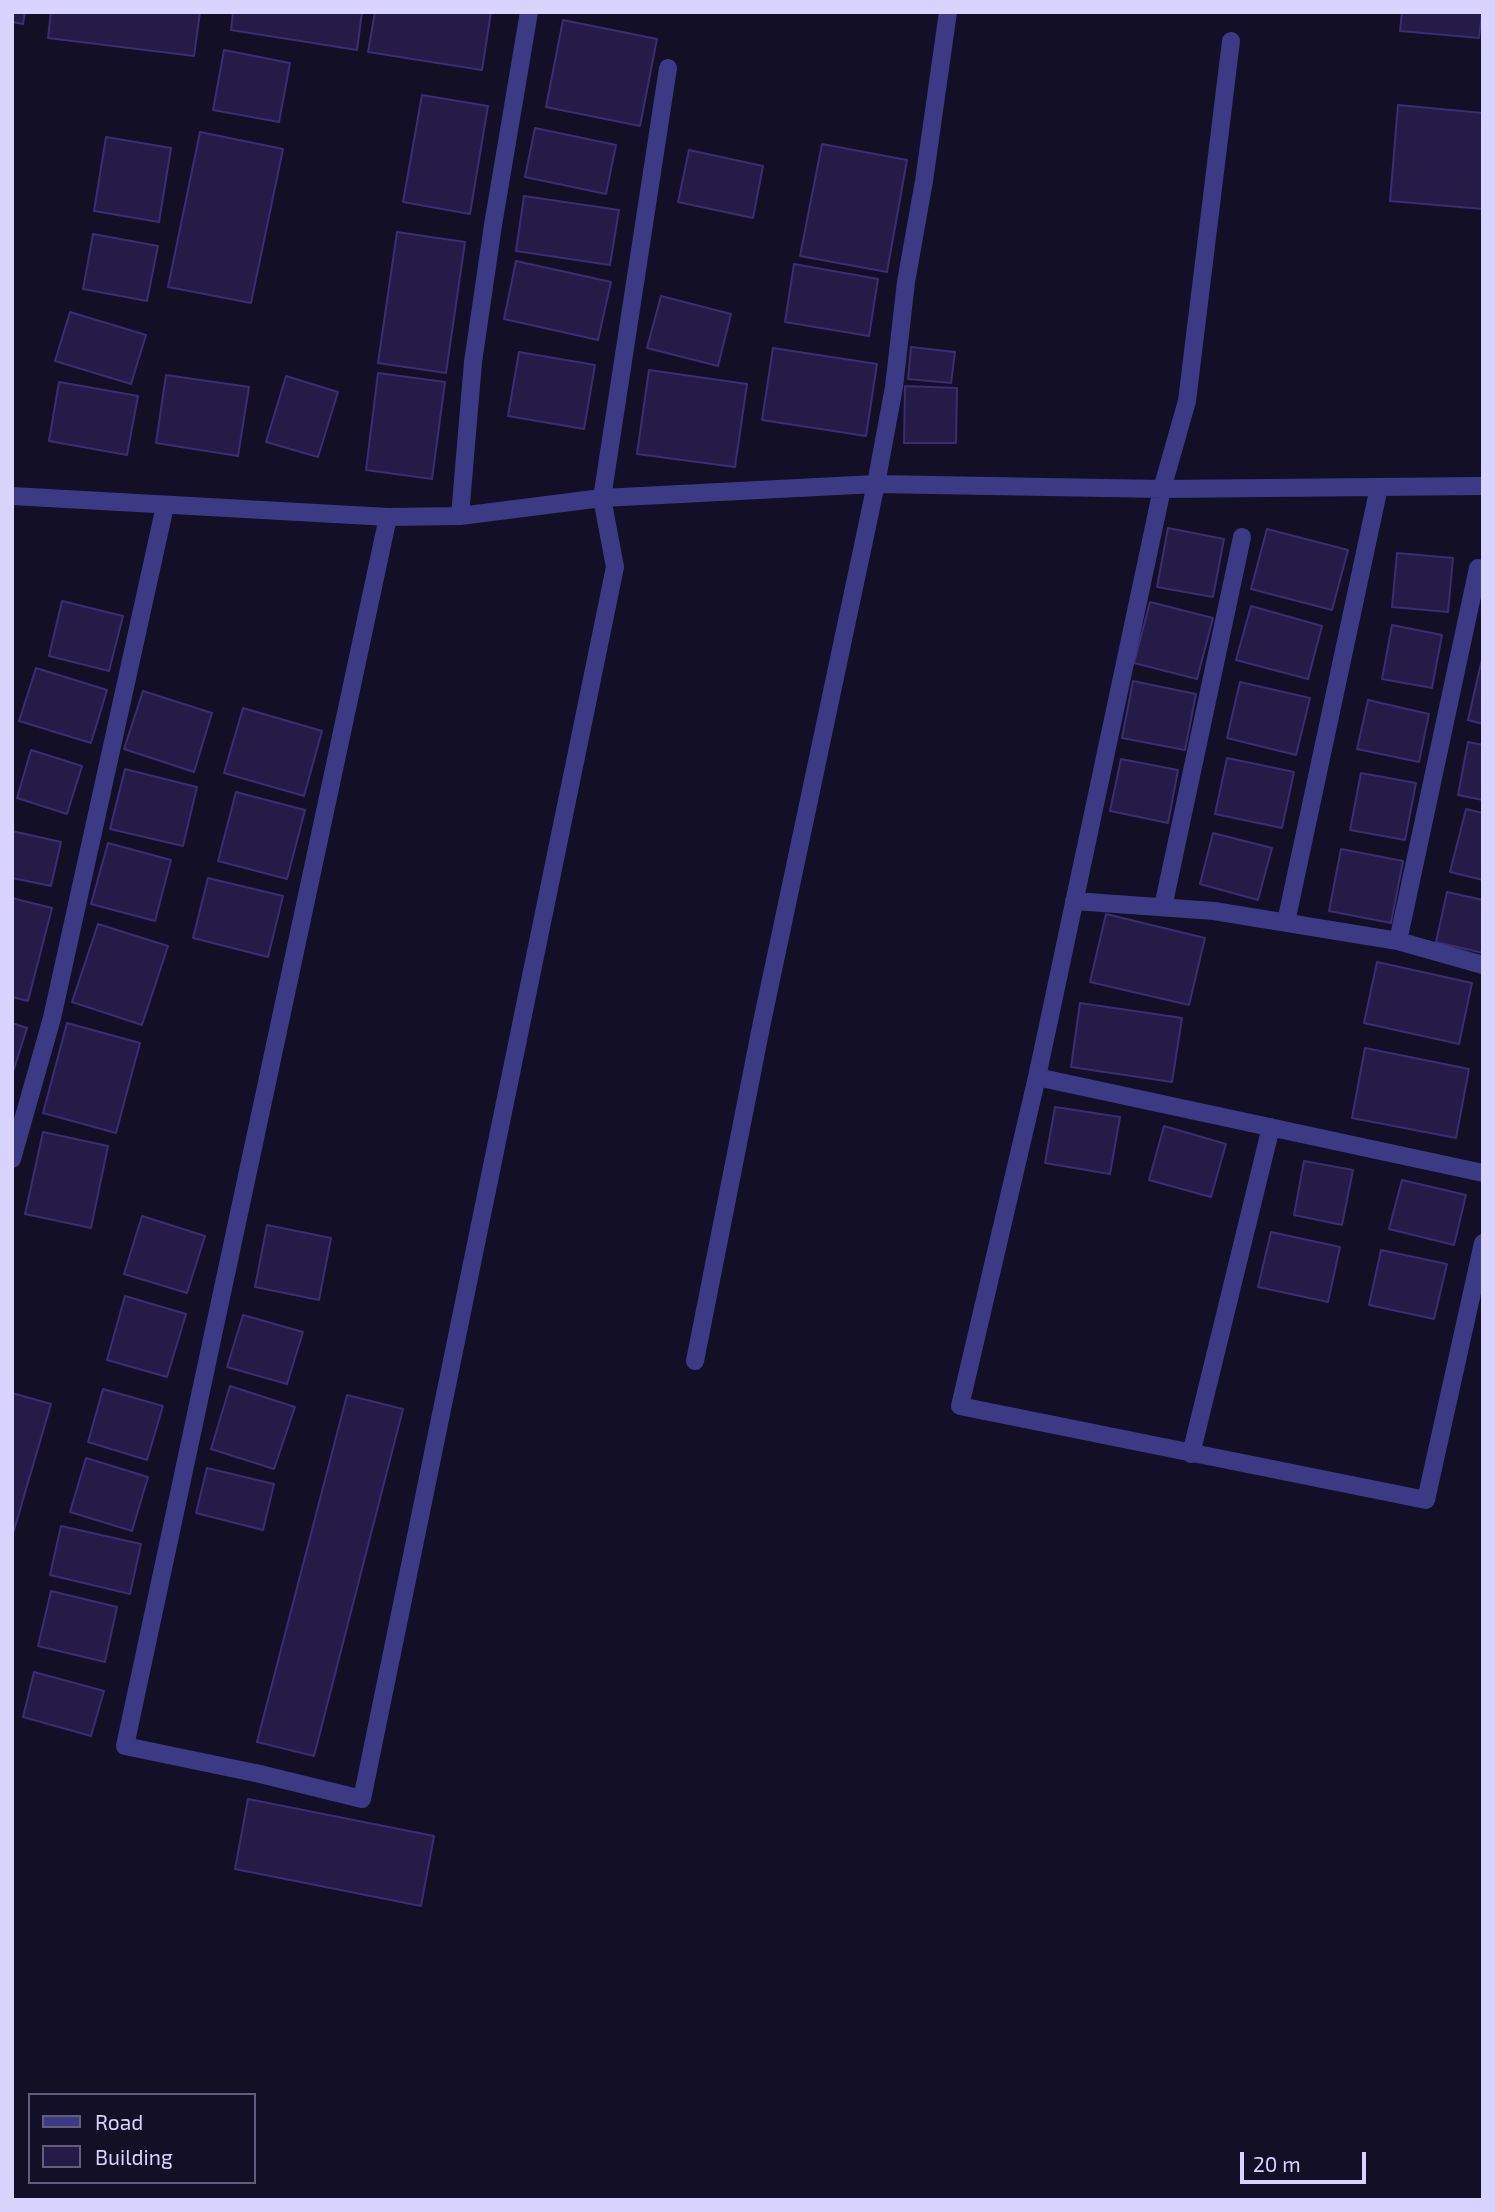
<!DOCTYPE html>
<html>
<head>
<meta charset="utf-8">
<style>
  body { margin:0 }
  #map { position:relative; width:1495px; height:2212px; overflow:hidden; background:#130f26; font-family:"Exo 2",sans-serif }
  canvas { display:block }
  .frame { position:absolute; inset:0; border:14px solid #d9d4ff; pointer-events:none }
  .legend { position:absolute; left:28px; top:2093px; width:228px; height:91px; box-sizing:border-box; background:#130f26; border:2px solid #625e7d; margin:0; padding:9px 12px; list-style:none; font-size:21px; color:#d9d4ff }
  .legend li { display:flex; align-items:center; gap:14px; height:35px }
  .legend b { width:35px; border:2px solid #625e7d }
  .scale { position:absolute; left:1240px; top:2152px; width:126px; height:32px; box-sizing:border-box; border:4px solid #d9d4ff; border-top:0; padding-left:9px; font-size:21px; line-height:24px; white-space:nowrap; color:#d9d4ff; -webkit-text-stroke:5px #130f26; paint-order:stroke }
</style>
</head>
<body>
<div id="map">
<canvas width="1495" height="2212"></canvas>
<div class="frame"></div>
<ul class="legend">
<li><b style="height:9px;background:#3d3a85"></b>Road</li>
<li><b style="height:19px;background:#241b47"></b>Building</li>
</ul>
<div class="scale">20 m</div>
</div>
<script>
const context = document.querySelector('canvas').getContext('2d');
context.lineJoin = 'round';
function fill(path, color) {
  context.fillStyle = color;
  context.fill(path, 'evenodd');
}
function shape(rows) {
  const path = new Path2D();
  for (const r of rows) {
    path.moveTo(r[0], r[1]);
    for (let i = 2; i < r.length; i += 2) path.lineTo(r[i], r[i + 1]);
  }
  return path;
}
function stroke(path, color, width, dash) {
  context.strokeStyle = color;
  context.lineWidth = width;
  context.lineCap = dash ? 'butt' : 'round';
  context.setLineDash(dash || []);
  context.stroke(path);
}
const building = shape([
  [12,12,25,12,23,24,12,22,12,12],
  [51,12,200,12,194,56,48,38,51,12],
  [233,12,362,12,357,50,231,30,233,12],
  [375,12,491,12,482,70,368,52,375,12],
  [1402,12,1482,12,1479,38,1400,31,1402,12],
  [563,20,657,39,640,126,546,107,563,20],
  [224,50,290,63,279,122,213,110,224,50],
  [422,95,488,106,470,214,403,202,422,95],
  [1398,105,1483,113,1483,209,1390,201,1398,105],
  [535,128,616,145,606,194,525,177,535,128],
  [200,132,283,149,251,303,168,287,200,132],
  [106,137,171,148,159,222,94,211,106,137],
  [822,144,907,160,887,272,800,256,822,144],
  [689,150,763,166,753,218,678,202,689,150],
  [524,196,619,210,610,265,516,251,524,196],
  [397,232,465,242,446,373,378,363,397,232],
  [93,234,158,246,147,301,83,289,93,234],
  [516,261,611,282,598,340,504,319,516,261],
  [794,264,878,279,869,336,785,322,794,264],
  [661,296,731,314,718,366,647,348,661,296],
  [70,312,146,335,131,384,55,361,70,312],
  [911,347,955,352,951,383,908,379,911,347],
  [773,348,877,364,866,436,762,420,773,348],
  [519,352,595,365,584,429,508,416,519,352],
  [649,370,747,384,735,467,637,454,649,370],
  [378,373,445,382,432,479,366,470,378,373],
  [166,375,249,387,238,456,156,443,166,375],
  [286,376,338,392,318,457,266,442,286,376],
  [59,382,138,396,127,455,49,441,59,382],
  [905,386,957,388,956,443,904,443,905,386],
  [1168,528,1224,539,1213,597,1157,587,1168,528],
  [1267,529,1348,550,1332,610,1251,589,1267,529],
  [1397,553,1453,558,1448,612,1392,607,1397,553],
  [62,601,123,616,109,671,49,656,62,601],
  [1150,602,1213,618,1197,679,1134,663,1150,602],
  [1251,606,1322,626,1308,679,1236,660,1251,606],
  [1392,625,1442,635,1432,688,1382,679,1392,625],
  [1482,659,1483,659,1483,724,1468,720,1482,659],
  [36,668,107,690,91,743,19,721,36,668],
  [1133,681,1196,694,1185,750,1122,738,1133,681],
  [1240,682,1310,698,1296,755,1227,738,1240,682],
  [143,691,212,713,194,772,124,749,143,691],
  [1368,700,1429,714,1419,762,1357,749,1368,700],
  [243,708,322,731,304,796,224,773,243,708],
  [1468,742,1483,745,1483,800,1458,795,1468,742],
  [31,750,82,766,67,814,17,798,31,750],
  [1227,758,1294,772,1282,828,1215,814,1227,758],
  [1121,759,1178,770,1168,823,1110,811,1121,759],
  [125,769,197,787,183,846,110,829,125,769],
  [1361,773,1416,783,1405,840,1350,830,1361,773],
  [236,792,305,810,287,879,218,861,236,792],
  [1466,809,1483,813,1483,880,1450,872,1466,809],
  [12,831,61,842,51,886,12,878,12,831],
  [1213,833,1272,848,1258,900,1200,884,1213,833],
  [108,843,171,860,155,921,91,904,108,843],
  [1341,849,1403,861,1391,923,1329,911,1341,849],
  [208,878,283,896,268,957,193,938,208,878],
  [1447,892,1483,900,1483,953,1436,942,1447,892],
  [12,898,52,908,28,1001,12,997,12,898],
  [1106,914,1205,938,1189,1005,1090,982,1106,914],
  [98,924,168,946,142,1025,72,1002,98,924],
  [1377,962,1472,983,1459,1044,1364,1023,1377,962],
  [1080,1003,1182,1018,1172,1082,1071,1067,1080,1003],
  [12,1023,27,1028,12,1075,12,1023],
  [67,1023,140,1043,116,1133,43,1113,67,1023],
  [1365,1048,1469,1069,1456,1138,1352,1118,1365,1048],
  [1055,1107,1120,1117,1110,1174,1045,1163,1055,1107],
  [1164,1126,1226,1144,1211,1197,1149,1180,1164,1126],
  [43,1132,108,1146,91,1228,25,1214,43,1132],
  [1304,1161,1353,1170,1342,1225,1294,1215,1304,1161],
  [1402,1180,1466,1195,1454,1245,1389,1229,1402,1180],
  [142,1216,205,1236,187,1293,124,1274,142,1216],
  [267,1225,331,1238,319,1300,255,1287,267,1225],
  [1271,1232,1340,1247,1328,1302,1258,1287,1271,1232],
  [1381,1250,1447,1264,1434,1319,1369,1305,1381,1250],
  [125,1296,186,1314,167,1377,107,1360,125,1296],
  [243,1315,303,1332,287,1384,227,1367,243,1315],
  [230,1386,295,1407,274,1469,211,1449,230,1386],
  [103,1389,163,1406,147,1460,88,1442,103,1389],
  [12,1393,51,1404,12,1537,12,1393],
  [347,1395,403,1409,314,1756,257,1742,347,1395],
  [86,1458,148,1477,132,1531,70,1512,86,1458],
  [207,1468,274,1484,263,1530,196,1513,207,1468],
  [61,1526,141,1544,130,1594,50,1575,61,1526],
  [51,1591,117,1607,105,1662,38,1646,51,1591],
  [34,1672,104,1691,91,1736,23,1717,34,1672],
  [248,1799,434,1836,421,1906,235,1869,248,1799]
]);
fill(building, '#241b47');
stroke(building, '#3b2d73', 2);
stroke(shape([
  [1231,41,1187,401,1162,489,1037,1077,1483,1173],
  [12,496,388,517,460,516,602,498,876,484,1162,489,1483,486],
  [460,516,473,362,493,225,529,12],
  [388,517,125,1746,260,1774,362,1799,615,567,602,498,668,68],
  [1074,901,1214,911,1398,941,1478,568],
  [1163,907,1242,537],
  [1286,922,1379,487],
  [1398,941,1483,965],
  [1037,1077,960,1406,1426,1500,1483,1243],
  [12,1159,52,1018,165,506],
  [695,1361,762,1022,876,484,894,387,906,282,924,181,948,12],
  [1191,1454,1271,1127]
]), '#3d3a85', 18);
</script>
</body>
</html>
